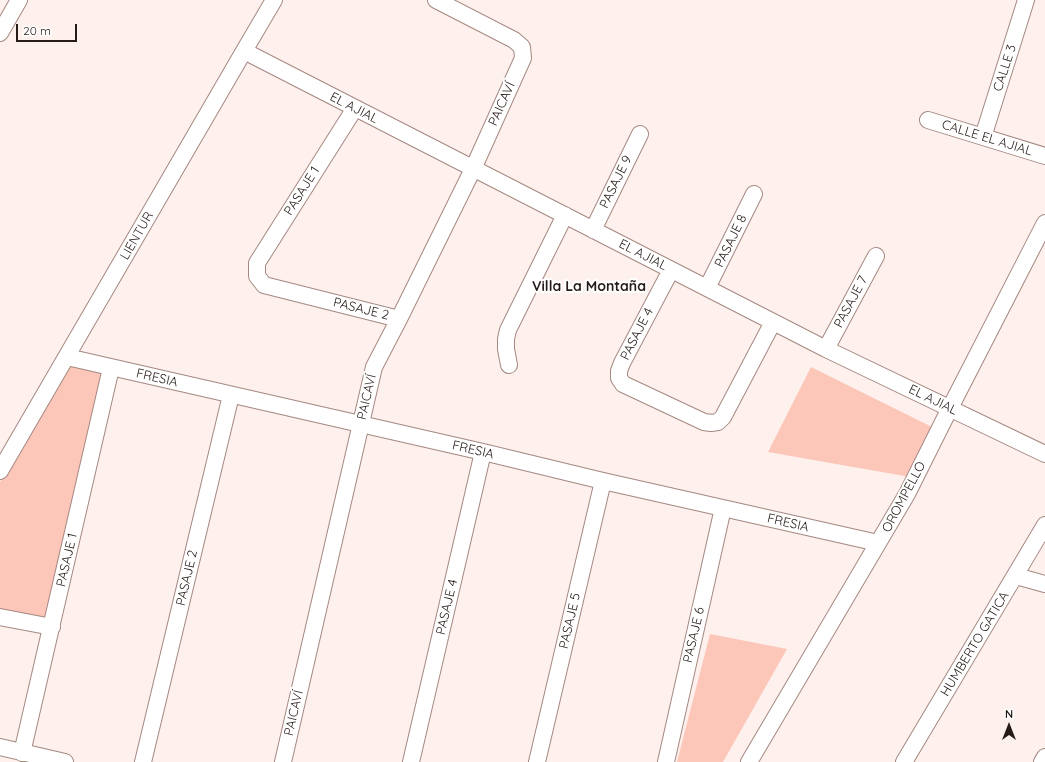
<!DOCTYPE html>
<html>
<head>
<meta charset="utf-8">
<style>
  body { margin:0 }
  #map { position:relative; width:1045px; height:762px; overflow:hidden; background:#fdf0ed; font-family:Quicksand,sans-serif }
  canvas { display:block }
  .north { position:absolute; left:989px; top:706px; width:40px; height:40px; -webkit-text-stroke:3px #fff; paint-order:stroke; rotate:0deg; font-size:11px; font-weight:700; line-height:16px; text-align:center; color:#261b18 }
  .north::after { content:''; display:block; margin:auto; width:14px; height:18px; background:#261b18; clip-path:polygon(50% 0,100% 100%,50% 72%,0 100%) }
  .scale { position:absolute; left:16px; top:24px; width:61px; height:18px; box-sizing:border-box; border:2px solid #261b18; border-top:0; padding-left:5px; font-size:12px; line-height:14px; white-space:nowrap; color:#261b18; -webkit-text-stroke:3px #fff; paint-order:stroke }
</style>
</head>
<body>
<div id="map">
<canvas width="1045" height="762"></canvas>
<div class="north">N</div>
<div class="scale">20 m</div>
</div>
<script>
const context = document.querySelector('canvas').getContext('2d');
context.lineJoin = 'round';
function fill(path, color) {
  context.fillStyle = color;
  context.fill(path, 'evenodd');
}
function shape(rows) {
  const path = new Path2D();
  for (const r of rows) {
    path.moveTo(r[0], r[1]);
    for (let i = 2; i < r.length; i += 2) path.lineTo(r[i], r[i + 1]);
  }
  return path;
}
function stroke(path, color, width, dash) {
  context.strokeStyle = color;
  context.lineWidth = width;
  context.lineCap = dash ? 'butt' : 'round';
  context.setLineDash(dash || []);
  context.stroke(path);
}
function drawText(font, color, halo, rows, align = 'center') {
  context.font = font + ' Quicksand,sans-serif';
  context.lineWidth = 4;
  context.setLineDash([]);
  context.textBaseline = 'middle';
  context.strokeStyle = halo;
  context.fillStyle = color;
  for (const [text, x, y, turn = 0] of rows) {
    context.save();
    context.translate(x, y);
    context.rotate((+turn || 0) * Math.PI / 180);
    context.textAlign = isNaN(turn) ? turn : align;
    if (halo) context.strokeText(text, 0, 0);
    context.fillText(text, 0, 0);
    context.restore();
  }
}
fill(shape([
  [69,364,105,372,48,622,0,612,0,482],
  [811,367,934,428,910,477,768,452],
  [710,634,787,649,723,762,677,762]
]), '#fcc7b9');
const street = shape([
  [0,33,19,0],
  [244,51,826,349,1045,454],
  [355,108,257,263,257,276,264,285,399,319],
  [928,120,1045,156],
  [983,137,1026,0],
  [593,230,640,134],
  [671,270,622,363,619,371,619,378,623,384,704,422,711,423,718,422,723,417,773,322],
  [707,288,754,194],
  [826,349,876,256],
  [67,357,483,452,603,481,878,543],
  [509,365,506,349,506,339,508,330,565,215],
  [0,471,244,51,274,0],
  [1016,576,1045,584],
  [0,617,52,627],
  [0,747,65,762],
  [22,753,111,368],
  [143,762,231,395],
  [283,762,374,367,399,319,473,169,523,58,522,47,514,40,436,0],
  [411,762,483,452],
  [537,762,603,481],
  [666,762,723,508],
  [749,762,907,494,950,408,1045,223],
  [904,762,1045,525],
  [1042,762,1045,757]
]);
stroke(street, '#a58881', 18);
stroke(street, '#fff', 16);
drawText('13px', '#261b18', '#fff', [
  ["CALLE 3",1005,68,-72],
  ["PAICAVÍ",502,104,-66],
  ["EL AJIAL",354,108,27],
  ["CALLE EL AJIAL",987,138,17],
  ["PASAJE 9",616,182,-64],
  ["PASAJE 1",302,191,-58],
  ["LIENTUR",137,236,-60],
  ["PASAJE 8",731,241,-64],
  ["EL AJIAL",643,255,27],
  ["PASAJE 7",851,302,-62],
  ["PASAJE 2",361,309,14],
  ["PASAJE 4",637,334,-63],
  ["FRESIA",157,378,13],
  ["PAICAVÍ",367,397,-77],
  ["EL AJIAL",933,400,26],
  ["FRESIA",473,450,13],
  ["OROMPELLO",904,497,-62],
  ["FRESIA",788,523,13],
  ["PASAJE 1",67,560,-77],
  ["PASAJE 2",187,578,-77],
  ["PASAJE 4",447,607,-77],
  ["PASAJE 5",570,621,-77],
  ["PASAJE 6",694,635,-77],
  ["HUMBERTO GATICA",975,644,-59],
  ["PAICAVÍ",294,713,-77]
]);
drawText('bold 14px', '#261b18', '#fff', [
  ["Villa La Montaña",589,287]
]);
</script>
</body>
</html>
